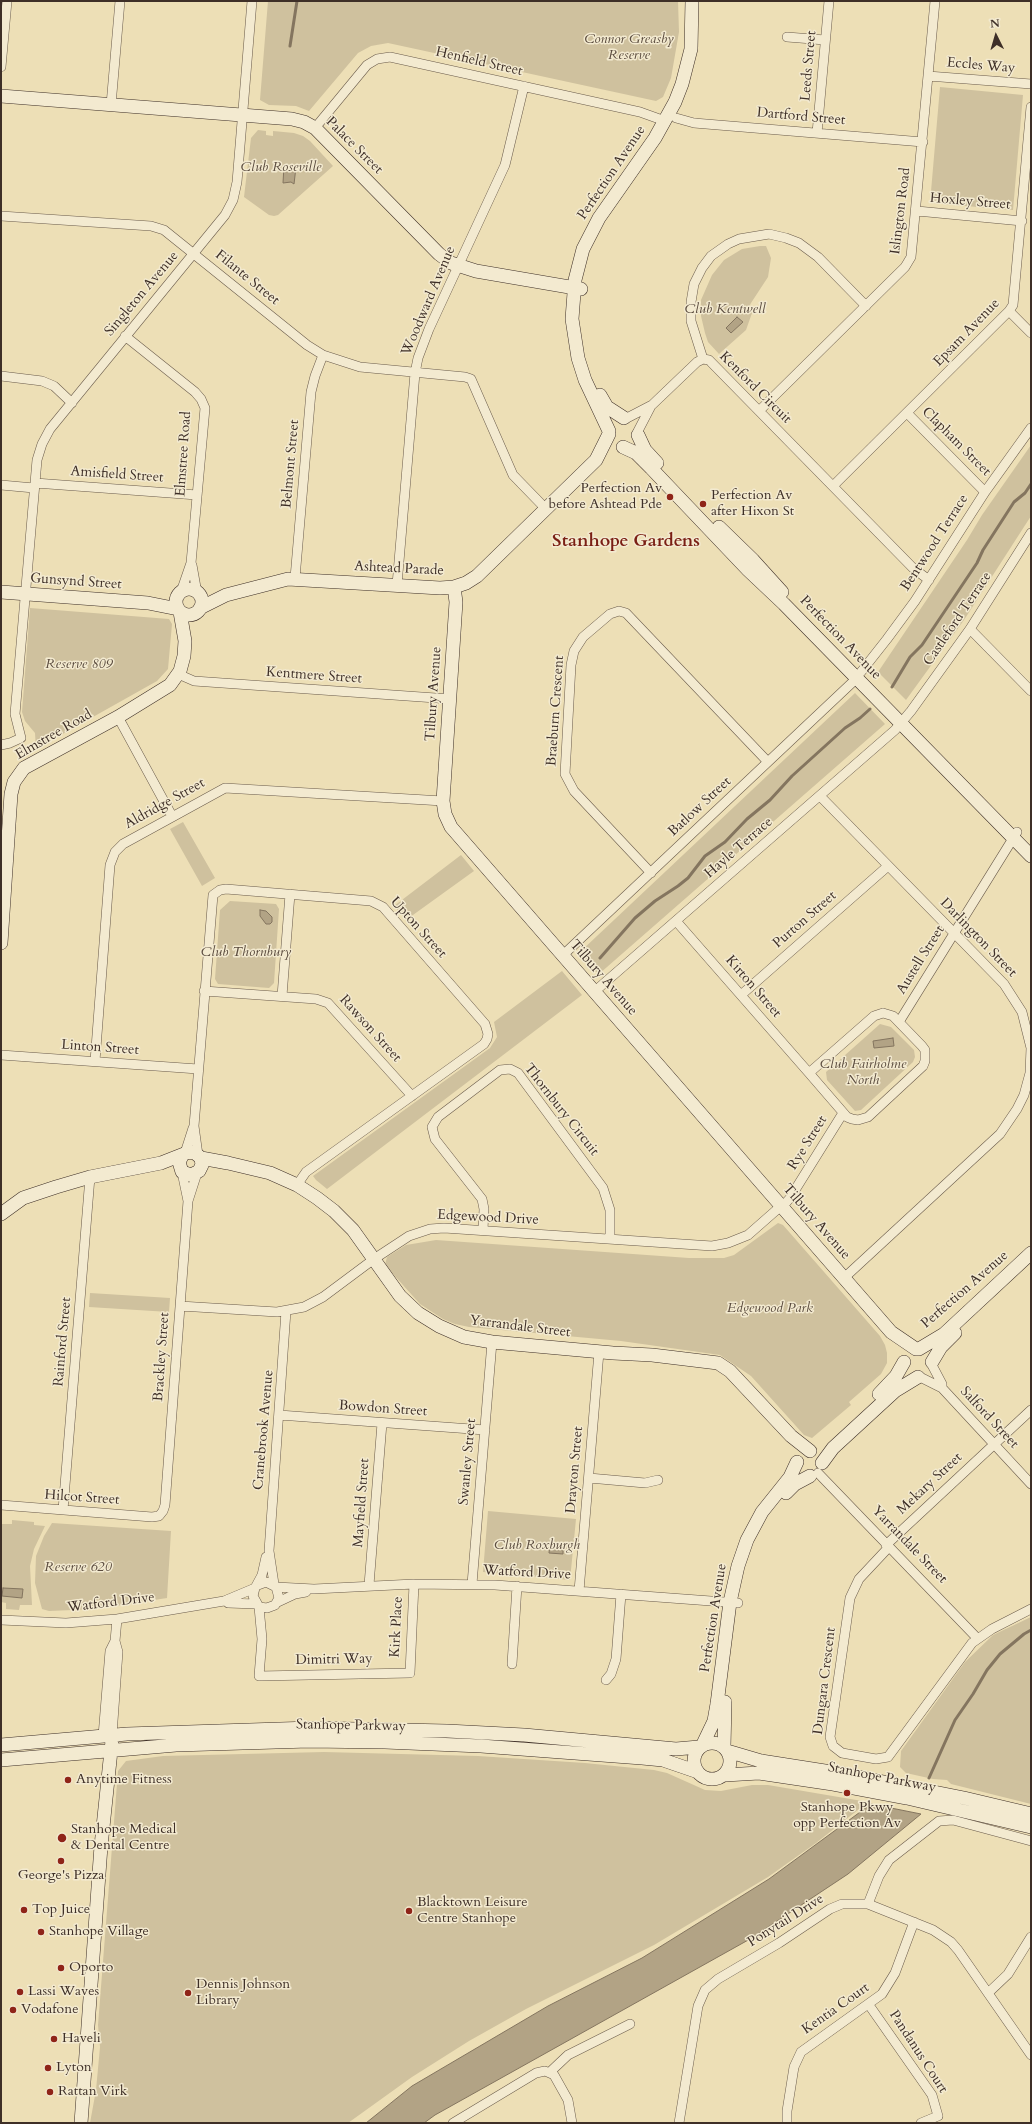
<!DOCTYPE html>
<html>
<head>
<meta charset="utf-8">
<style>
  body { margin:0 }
  #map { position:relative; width:1032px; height:2124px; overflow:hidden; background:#eddfb6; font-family:Cardo,serif }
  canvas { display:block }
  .frame { position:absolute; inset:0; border:2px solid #3e2f27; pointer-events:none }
  .north { position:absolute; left:976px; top:16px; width:40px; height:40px; -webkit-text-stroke:3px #f3ead0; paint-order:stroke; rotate:355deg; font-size:11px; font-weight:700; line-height:16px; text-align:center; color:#3e2f27 }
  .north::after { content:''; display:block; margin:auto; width:14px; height:18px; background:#3e2f27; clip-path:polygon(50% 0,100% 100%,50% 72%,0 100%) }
</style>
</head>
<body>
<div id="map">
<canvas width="1032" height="2124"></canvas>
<div class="frame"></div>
<div class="north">N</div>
</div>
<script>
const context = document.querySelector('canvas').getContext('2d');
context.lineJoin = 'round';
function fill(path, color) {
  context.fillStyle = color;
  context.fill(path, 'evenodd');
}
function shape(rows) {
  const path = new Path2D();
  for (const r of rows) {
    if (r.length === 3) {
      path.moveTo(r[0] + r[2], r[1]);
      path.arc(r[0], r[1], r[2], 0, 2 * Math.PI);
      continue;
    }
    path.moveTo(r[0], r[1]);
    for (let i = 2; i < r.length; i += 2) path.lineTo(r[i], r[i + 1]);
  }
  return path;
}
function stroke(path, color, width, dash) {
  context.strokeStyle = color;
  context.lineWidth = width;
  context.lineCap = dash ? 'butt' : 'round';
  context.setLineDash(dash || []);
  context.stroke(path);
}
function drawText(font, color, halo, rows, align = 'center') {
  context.font = font + ' Cardo,serif';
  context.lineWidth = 3;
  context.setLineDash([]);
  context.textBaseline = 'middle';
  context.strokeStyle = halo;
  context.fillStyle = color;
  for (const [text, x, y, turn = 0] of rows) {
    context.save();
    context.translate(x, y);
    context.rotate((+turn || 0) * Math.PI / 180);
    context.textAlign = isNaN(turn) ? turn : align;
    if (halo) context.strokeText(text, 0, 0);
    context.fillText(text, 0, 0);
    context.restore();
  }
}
fill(shape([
  [268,1,678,1,679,32,671,78,663,97,656,101,388,43,371,46,358,53,309,111,296,106,269,105,260,100],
  [940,87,1023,95,1013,210,930,203],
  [258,130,266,131,266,135,273,136,273,131,294,133,303,136,310,141,333,166,278,215,274,216,269,215,244,197,251,138],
  [760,246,766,246,771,258,768,277,751,303,749,307,752,313,746,330,719,354,708,342,705,333,701,316,701,300,712,275,724,260,742,249],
  [1031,445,1031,516,964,620,906,700,878,672,967,540,982,515],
  [30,608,169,619,172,624,168,669,157,681,36,749,35,733,25,721,22,712],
  [855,693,885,724,599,974,591,968,580,952],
  [183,822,215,878,202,886,170,829],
  [461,855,474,871,406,920,394,906],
  [230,901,276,904,279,909,274,983,269,988,218,984,215,979,220,910],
  [562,971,582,995,327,1189,316,1180,313,1176,490,1048,497,1037,494,1022],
  [880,1024,891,1027,914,1050,915,1057,913,1062,861,1110,855,1111,827,1080,826,1072],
  [778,1223,783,1225,880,1336,885,1345,887,1353,887,1363,881,1374,849,1402,851,1405,812,1438,804,1435,751,1376,720,1355,621,1341,469,1327,455,1324,443,1319,420,1304,385,1265,387,1257,406,1245,436,1240,689,1258,724,1258,734,1255],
  [90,1293,170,1298,169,1312,89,1307],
  [488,1511,576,1519,570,1580,483,1572],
  [12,1520,34,1522,34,1525,45,1526,34,1549,30,1566,32,1605,20,1605,19,1610,6,1609,6,1603,1,1602,1,1524,12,1524],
  [52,1523,171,1531,167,1598,97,1609,49,1611,42,1609,35,1583,36,1556,44,1536],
  [1031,1617,1031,1804,951,1784,947,1780,933,1779,906,1773,900,1767,901,1751,965,1662,993,1635],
  [324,1752,478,1756,585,1763,654,1770,667,1773,705,1790,721,1791,752,1785,768,1785,868,1802,816,1843,768,1877,654,1945,526,2009,469,2041,412,2077,348,2123,90,2123,96,2090,100,2047,98,2025,118,1771,126,1761,163,1756]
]), '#cfc19e');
const water = shape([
  [284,166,296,167,294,184,291,182,283,183,284,166],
  [737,317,743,322,731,333,726,328,737,317],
  [260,910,266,911,272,917,272,922,270,924,266,924,260,916,260,910],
  [893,1038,894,1046,874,1048,873,1041,893,1038],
  [550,1544,563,1545,563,1554,549,1553,550,1544],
  [3,1588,23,1589,22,1598,2,1596,3,1588],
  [871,1804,921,1814,848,1874,750,1939,435,2115,424,2123,366,2123,412,2086,548,2006,642,1958,769,1879,871,1804]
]);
fill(water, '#b2a385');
stroke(water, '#84755f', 1);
stroke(shape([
  [290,46,297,1],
  [892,687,910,657,922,645,977,563,983,550,1014,502,1025,493,1031,484],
  [600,958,635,918,655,901,678,886,688,878,705,856,725,842,747,819,770,800,792,776,845,728,860,718,870,709],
  [929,1778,955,1720,973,1694,987,1670,1000,1654,1024,1634,1031,1630]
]), '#84755f', 3);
const street = shape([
  [787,37,825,40],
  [1,67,7,1],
  [928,76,1031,84],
  [111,105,120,1],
  [676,118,694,123,923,142],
  [315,128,367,65,377,59,390,57,640,112,665,121],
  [817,133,829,1],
  [917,211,1022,221],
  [1,216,151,226,164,230,307,345,323,355,360,367,465,377,471,379,513,475,546,509],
  [1009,311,1031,333],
  [125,336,195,392,201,399,205,408,191,563,181,592],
  [703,359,691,321,691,302,694,284,702,268,711,256,728,244,739,239,769,234,786,238,799,243,818,257,866,306],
  [1,376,42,381,54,386,72,403],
  [759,411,905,267,911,257,935,1],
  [907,413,985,492],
  [627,418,652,405,697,362,703,359,709,360,913,568,929,580],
  [638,431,651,406],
  [35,483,197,495],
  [1,485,34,488],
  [833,486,1009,311,1013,305,1031,107],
  [192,565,197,593],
  [295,578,311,392,315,376,323,355],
  [397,585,415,373,418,358,429,329,505,165,524,86],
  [970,629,1031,691],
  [861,672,887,639,915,601,985,492,1031,428],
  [178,674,194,681,450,699],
  [118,717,172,816],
  [1,745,10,743,21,738,15,714,35,483,37,460,42,444,50,429,225,215,233,200,237,182,252,1],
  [820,796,1004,984,1022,1012,1031,1048,1030,1073,1024,1095,1017,1109,1000,1134,844,1278],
  [651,873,574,791,565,774,571,665,574,651,583,637,610,614,619,611,626,613,768,762],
  [676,921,809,1073],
  [562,956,857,678],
  [204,991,316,999,328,1003,412,1096],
  [594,992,895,730,911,711,970,629,1031,533],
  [741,995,888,866],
  [282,996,290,894],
  [883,1013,893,1016,922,1046,925,1050,925,1061,923,1066,868,1117,858,1120,852,1119,847,1117,809,1073,874,1016,883,1013],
  [899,1022,1017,832],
  [1,1055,198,1069],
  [95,1061,110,865,115,852,123,844,225,788,443,801],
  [185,1153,193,1128],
  [198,1155,194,1126,213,895,220,890,226,889,371,901,383,907,485,1024,488,1034,487,1039,484,1044,306,1172,297,1185],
  [188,1201,197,1173],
  [782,1207,790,1198,843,1113],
  [483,1230,484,1209,482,1199,435,1139,432,1127,438,1117,500,1070,510,1069,518,1073,603,1188,610,1210,610,1239],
  [180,1306,277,1312,304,1307,323,1297,374,1259,409,1236,430,1229,444,1228,712,1246,728,1243,748,1235,781,1206],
  [932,1365,942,1384,942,1388],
  [920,1377,942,1388,1031,1484],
  [279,1415,485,1430],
  [818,1473,977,1638],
  [589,1478,645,1483,658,1480],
  [1,1505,152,1517,159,1516,163,1511,165,1505,188,1201,182,1172],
  [63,1510,90,1177],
  [886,1545,1031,1410],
  [889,1547,859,1579,850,1598,830,1737,833,1746,842,1753,876,1759,888,1757,972,1643,992,1629,1031,1609],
  [274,1584,269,1551,286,1311],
  [472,1584,492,1342],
  [258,1585,266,1582,276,1587,279,1598,275,1605,267,1608,259,1607,253,1596,255,1588,262,1575,266,1557],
  [369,1585,382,1423],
  [276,1587,314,1589,414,1584,495,1585,738,1603],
  [579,1591,599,1352],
  [278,1602,295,1594,306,1592],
  [228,1603,256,1604],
  [259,1607,262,1639,259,1676,410,1673,414,1584],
  [1,1620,66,1623,117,1619,224,1601,255,1588],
  [512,1664,517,1586],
  [606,1680,611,1674,616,1659,621,1594],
  [112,1735,118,1652,115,1641],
  [103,1736,110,1651,115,1641,117,1619],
  [868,1904,879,1876,889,1860,939,1821,953,1820,1031,1841],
  [988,1993,1008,1974,1031,1937],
  [869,2005,932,2095,938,2116,921,2123],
  [550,2072,568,2055,630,2024],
  [453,2123,536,2073,545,2071,554,2075,568,2100,572,2123],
  [679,2123,698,2006,705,1990,718,1979,779,1943,830,1909,842,1904,868,1904,933,1930,951,1942,958,1950,1031,2055],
  [787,2123,787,2111,794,2067,801,2052,882,1994,895,1973,914,1922]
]);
const secondary = shape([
  [1,96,292,119,304,122,315,128,439,254,451,263,476,271,581,289],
  [600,395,607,407,624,418],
  [609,431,585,380,578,358,572,319,575,280,583,249,599,218,655,138,675,102,682,84,691,49,692,1],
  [638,435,645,450,657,463],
  [623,447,636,453,651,468,748,570,784,604,1031,856],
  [719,527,753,560,782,592],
  [454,587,456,602,443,801,445,814,451,827,891,1332,916,1349],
  [189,602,13],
  [1,592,148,603,178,609],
  [200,608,226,595,288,579,440,588,454,587,466,583,477,576,596,460,609,434],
  [1,943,11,794,14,782,24,768,118,717,170,685,180,671,184,656,185,641,180,612],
  [201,1158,228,1163,270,1173,297,1185,317,1198,334,1211,353,1230,400,1296,418,1313,439,1326,464,1337,492,1342,613,1353,652,1355,718,1363,730,1371,791,1436,810,1451],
  [1,1214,23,1198,56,1187,90,1177,161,1163,189,1152,195,1153,201,1158,202,1165,199,1171,191,1175,182,1172,179,1162,182,1156],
  [919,1349,944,1334,1031,1253],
  [932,1362,941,1347,955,1333],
  [879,1394,896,1376,904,1362],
  [822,1463,833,1448,895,1391,918,1377],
  [786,1493,795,1484,810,1476],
  [712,1761,18],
  [703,1744,714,1721,717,1704,730,1602,738,1566,747,1540,762,1512,790,1477,797,1462],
  [1,1745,127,1734,311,1728,447,1731,524,1735,676,1749,699,1747],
  [724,1747,725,1702],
  [727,1751,761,1761,844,1774,964,1798,1031,1814],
  [1,1760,176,1745,309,1741,385,1742,481,1746,642,1758,663,1760,698,1772],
  [725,1775,759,1773,833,1784,907,1798,1031,1827],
  [81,2123,101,1846,112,1741]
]);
stroke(street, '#6a5b4b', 10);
stroke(secondary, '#3e2f27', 14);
stroke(street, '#f3ead0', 9);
stroke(secondary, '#f3ead0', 13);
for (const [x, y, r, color] of [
  [670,497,4,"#8f2418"],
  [703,504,4,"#8f2418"],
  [68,1780,4,"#8f2418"],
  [847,1793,4,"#8f2418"],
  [62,1838,5,"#8f2418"],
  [61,1861,4,"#8f2418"],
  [24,1910,4,"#8f2418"],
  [409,1911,4,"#8f2418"],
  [41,1932,4,"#8f2418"],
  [61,1968,4,"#8f2418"],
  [20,1992,4,"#8f2418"],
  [188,1993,4,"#8f2418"],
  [13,2010,4,"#8f2418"],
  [54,2039,4,"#8f2418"],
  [48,2068,4,"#8f2418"],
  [50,2092,4,"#8f2418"]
]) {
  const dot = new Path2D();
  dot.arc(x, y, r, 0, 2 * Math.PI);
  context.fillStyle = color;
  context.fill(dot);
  stroke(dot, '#f3ead0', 1.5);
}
drawText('italic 14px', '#5b4c3f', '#f3ead0', [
  ["Connor Greasby",629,40],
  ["Reserve",629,56],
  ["Club Roseville",281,168],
  ["Club Kentwell",725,310],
  ["Reserve 809",79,665],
  ["Club Thornbury",246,953],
  ["Club Fairholme",863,1065],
  ["North",863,1081],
  ["Edgewood Park",770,1309],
  ["Club Roxburgh",537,1546],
  ["Reserve 620",78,1568]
]);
drawText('14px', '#3e2f27', '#f3ead0', [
  ["Henfield Street",479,62,13],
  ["Leeds Street",809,66,-85],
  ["Eccles Way",981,66,5],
  ["Dartford Street",801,117,5],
  ["Palace Street",354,146,45],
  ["Perfection Avenue",612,173,-56],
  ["Hoxley Street",970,202,5],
  ["Islington Road",901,211,-83],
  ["Filante Street",247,278,39],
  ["Singleton Avenue",142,294,-50],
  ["Woodward Avenue",429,301,-67],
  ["Epsam Avenue",967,333,-46],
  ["Kenford Circuit",755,388,45],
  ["Clapham Street",956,442,45],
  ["Elmstree Road",184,454,-86],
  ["Belmont Street",291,464,-85],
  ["Amisfield Street",117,475,4],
  ["Bentwood Terrace",935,543,-57],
  ["Ashtead Parade",399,569,3],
  ["Gunsynd Street",76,582,4],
  ["Castleford Terrace",958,619,-56],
  ["Perfection Avenue",840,638,46],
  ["Kentmere Street",314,676,4],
  ["Tilbury Avenue",434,694,-86],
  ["Braeburn Crescent",556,711,-86],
  ["Elmstree Road",54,735,-30],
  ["Aldridge Street",165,804,-29],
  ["Batlow Street",700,807,-43],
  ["Hayle Terrace",739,848,-41],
  ["Purton Street",805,920,-41],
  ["Upton Street",418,928,48],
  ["Darlington Street",978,938,46],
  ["Austell Street",921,960,-58],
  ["Tilbury Avenue",603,978,49],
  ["Kirton Street",753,987,49],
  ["Rawson Street",370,1029,48],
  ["Linton Street",100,1048,4],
  ["Thornbury Circuit",561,1110,52],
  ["Rye Street",808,1143,-58],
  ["Edgewood Drive",488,1218,3],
  ["Tilbury Avenue",816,1222,49],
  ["Perfection Avenue",965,1290,-41],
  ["Yarrandale Street",520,1327,7],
  ["Rainford Street",63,1342,-85],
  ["Brackley Street",162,1357,-86],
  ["Bowdon Street",383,1409,4],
  ["Salford Street",989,1418,47],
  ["Cranebrook Avenue",264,1430,-85],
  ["Swanley Street",468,1462,-85],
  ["Drayton Street",575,1470,-85],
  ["Mekary Street",930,1484,-43],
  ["Hilcot Street",82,1498,4],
  ["Mayfield Street",362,1503,-86],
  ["Yarrandale Street",909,1545,46],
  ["Watford Drive",527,1573,3],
  ["Watford Drive",111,1603,-7],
  ["Perfection Avenue",714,1618,-81],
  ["Kirk Place",397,1627,-87],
  ["Dimitri Way",334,1660,-1],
  ["Dungara Crescent",825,1681,-83],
  ["Stanhope Parkway",351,1726,1],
  ["Stanhope Parkway",882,1778,11],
  ["Ponytail Drive",786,1921,-32],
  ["Kentia Court",836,2009,-35],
  ["Pandanus Court",918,2052,57]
]);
drawText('14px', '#3e2f27', '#f3ead0', [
  ["Perfection Av",662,489,"right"],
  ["before Ashtead Pde",662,505,"right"],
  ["Perfection Av",711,496],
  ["after Hixon St",711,512],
  ["Anytime Fitness",76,1780],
  ["Stanhope Pkwy",847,1808,"center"],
  ["opp Perfection Av",847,1824,"center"],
  ["Stanhope Medical",71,1830],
  ["& Dental Centre",71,1846],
  ["George's Pizza",61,1876,"center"],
  ["Blacktown Leisure",417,1903],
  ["Centre Stanhope",417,1919],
  ["Top Juice",32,1910],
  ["Stanhope Village",49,1932],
  ["Oporto",69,1968],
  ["Dennis Johnson",196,1985],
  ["Library",196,2001],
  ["Lassi Waves",28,1992],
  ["Vodafone",21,2010],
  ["Haveli",62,2039],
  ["Lyton",56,2068],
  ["Rattan Virk",58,2092]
], 'left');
drawText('bold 18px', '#7a1f14', '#f3ead0', [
  ["Stanhope Gardens",626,542]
]);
</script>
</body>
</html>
